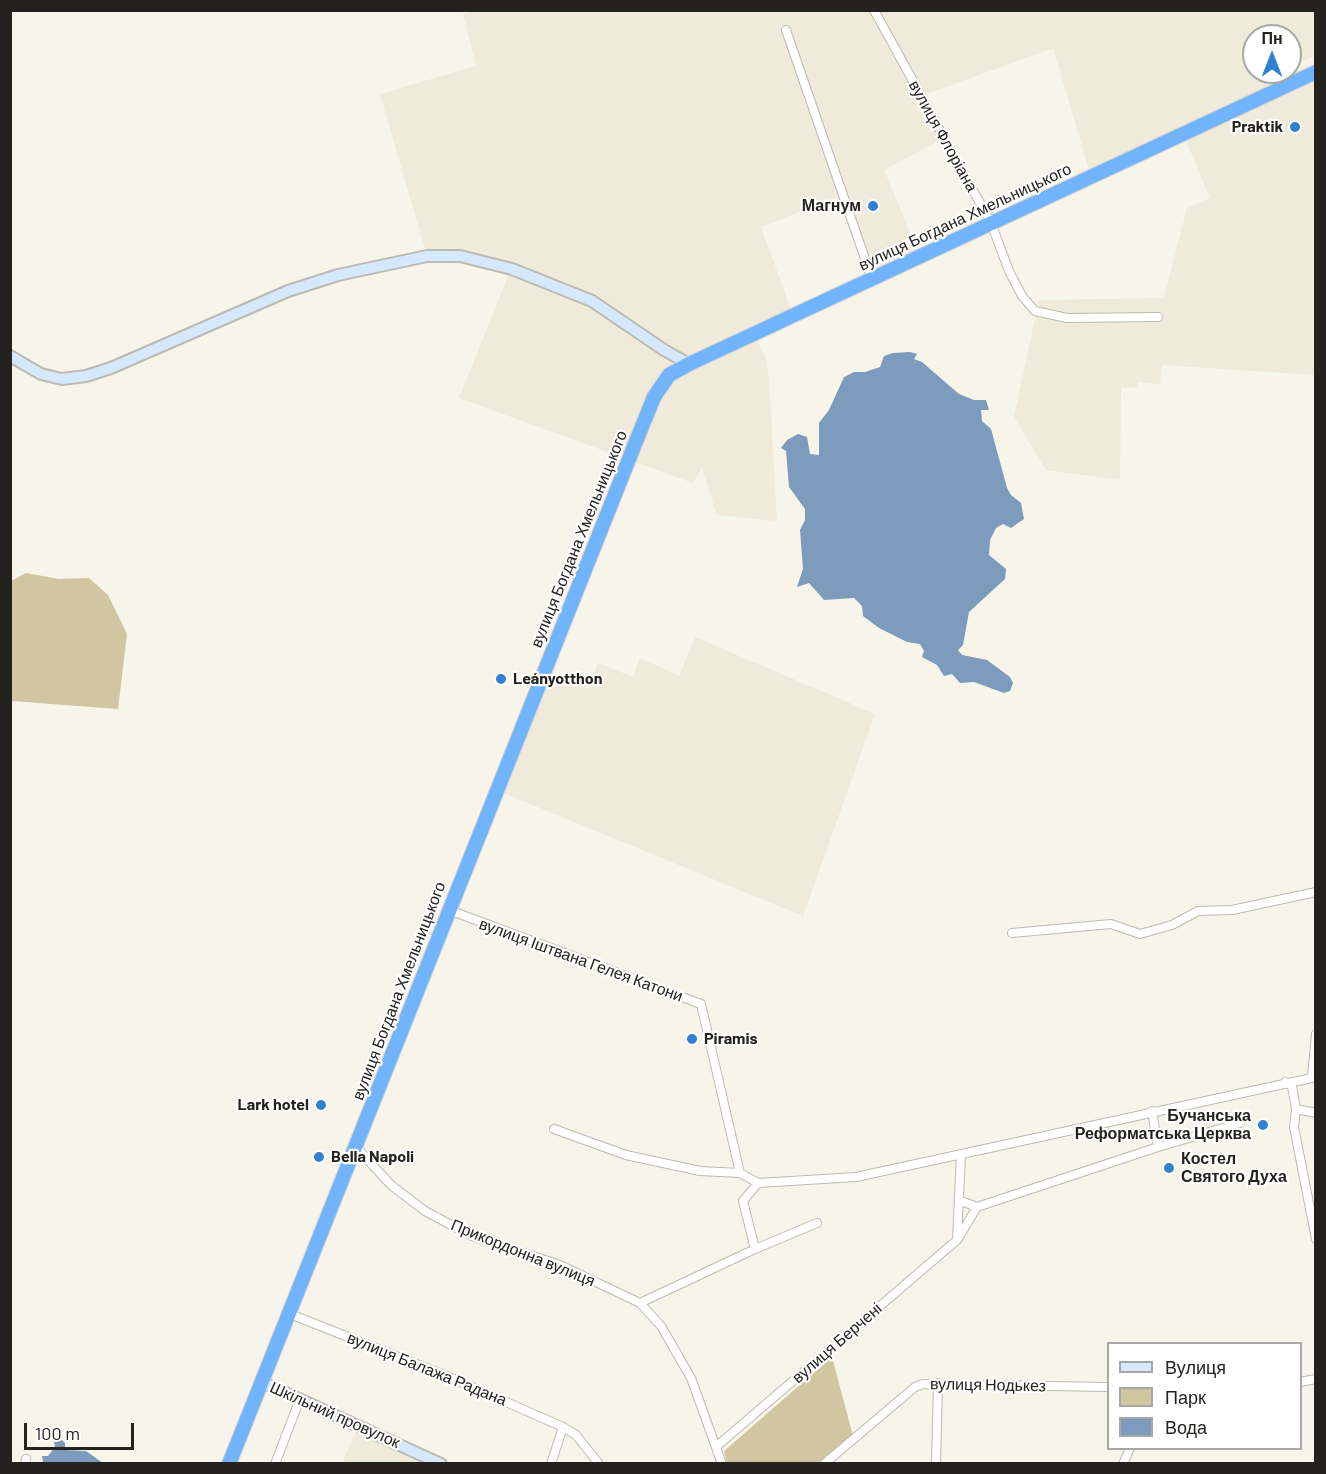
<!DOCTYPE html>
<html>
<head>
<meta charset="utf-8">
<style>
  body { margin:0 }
  #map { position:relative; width:1326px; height:1474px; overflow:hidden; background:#f7f4ea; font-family:Barlow,sans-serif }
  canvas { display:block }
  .frame { position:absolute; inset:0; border:12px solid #23221e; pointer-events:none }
  .legend { position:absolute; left:1107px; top:1342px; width:195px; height:108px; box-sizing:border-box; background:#fff; border:2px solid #a7a7a5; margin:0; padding:8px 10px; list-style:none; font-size:18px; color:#23221e }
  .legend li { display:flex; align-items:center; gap:12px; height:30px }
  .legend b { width:30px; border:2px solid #a7a7a5 }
  .north { position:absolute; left:1242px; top:24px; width:60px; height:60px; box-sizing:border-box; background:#fff; border:2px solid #a7a7a5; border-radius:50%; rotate:0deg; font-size:16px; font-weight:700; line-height:24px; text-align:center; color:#23221e }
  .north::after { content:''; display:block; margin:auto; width:21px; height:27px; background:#3281d1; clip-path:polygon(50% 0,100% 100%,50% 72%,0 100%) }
  .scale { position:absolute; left:24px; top:1423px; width:110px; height:27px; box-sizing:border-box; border:3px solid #23221e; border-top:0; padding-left:8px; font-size:18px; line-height:21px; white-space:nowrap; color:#23221e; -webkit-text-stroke:4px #fff; paint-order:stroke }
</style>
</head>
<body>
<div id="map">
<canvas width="1326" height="1474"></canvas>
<div class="frame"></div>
<ul class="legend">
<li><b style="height:8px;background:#d5e8fe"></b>Вулиця</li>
<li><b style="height:16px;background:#d1c6a1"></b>Парк</li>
<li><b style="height:16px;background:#7d9bbc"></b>Вода</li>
</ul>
<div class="north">Пн</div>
<div class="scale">100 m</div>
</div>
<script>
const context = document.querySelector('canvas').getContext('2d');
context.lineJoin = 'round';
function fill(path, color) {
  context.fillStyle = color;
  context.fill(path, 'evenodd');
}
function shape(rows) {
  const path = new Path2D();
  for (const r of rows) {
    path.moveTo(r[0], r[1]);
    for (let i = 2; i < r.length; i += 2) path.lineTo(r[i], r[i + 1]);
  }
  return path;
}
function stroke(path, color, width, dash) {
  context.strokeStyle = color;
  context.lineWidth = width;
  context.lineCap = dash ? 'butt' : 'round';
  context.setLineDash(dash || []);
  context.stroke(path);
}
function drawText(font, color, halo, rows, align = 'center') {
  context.font = font + ' Barlow,sans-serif';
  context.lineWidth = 4.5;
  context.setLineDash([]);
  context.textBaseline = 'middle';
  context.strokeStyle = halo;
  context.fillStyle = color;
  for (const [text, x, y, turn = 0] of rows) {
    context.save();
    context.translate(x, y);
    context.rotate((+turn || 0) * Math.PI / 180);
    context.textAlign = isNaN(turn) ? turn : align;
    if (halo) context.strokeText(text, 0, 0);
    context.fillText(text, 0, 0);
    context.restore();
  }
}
fill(shape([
  [474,11,1315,11,1315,56,1290,67,1290,36,1254,36,1254,72,1280,72,1271,77,1274,91,1315,72,1315,375,1162,365,1160,384,1138,382,1137,387,1121,388,1120,480,1046,470,1014,417,1039,300,1164,298,1187,208,1210,198,1183,134,1091,176,1053,48,921,96,944,138,884,170,920,256,872,279,843,195,761,227,793,315,754,334,766,359,769,380,777,521,717,515,702,468,693,483,459,398,511,269,427,256,380,94,476,66,463,14],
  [695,637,875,714,803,916,501,792,547,675,588,689,598,663,633,677,640,658,679,676],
  [356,1431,428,1464,342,1464]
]), '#efead9');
fill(shape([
  [26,573,59,579,89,578,108,595,127,634,118,709,11,701,11,581],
  [832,1357,853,1436,820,1463,727,1463,724,1451]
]), '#d1c6a1');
fill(shape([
  [910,352,917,354,914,359,922,362,959,394,974,400,986,400,989,410,981,410,982,421,991,429,1007,488,1011,495,1021,503,1024,519,1011,528,1003,524,996,528,990,540,989,555,1006,569,1005,579,969,612,963,645,958,650,962,655,987,660,1010,677,1013,683,1010,691,1004,693,974,682,960,683,952,674,944,676,937,665,922,657,924,651,920,644,907,642,879,628,863,616,862,606,854,598,824,600,809,583,797,587,803,569,800,530,805,520,805,509,789,487,786,451,781,448,787,440,798,434,807,437,810,454,819,455,819,423,829,410,844,377,854,372,865,372,880,367,884,356,893,353],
  [62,1440,65,1443,65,1450,86,1451,103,1463,43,1462,42,1456,48,1456,55,1447,54,1442]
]), '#7d9bbc');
const street = shape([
  [874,10,991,223,1009,271,1022,296,1035,311,1067,318,1158,317],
  [786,30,872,279],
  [449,910,701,1004,740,1173,758,1183],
  [1012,933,1111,924,1140,934,1172,925,1198,911,1232,910,1316,892],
  [1312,1076,1316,1034],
  [1285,1082,1292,1086,1296,1109,1316,1113],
  [1296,1109,1294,1127,1316,1239],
  [554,1129,626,1155,700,1171,740,1173],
  [356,1147,391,1185,425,1211,472,1236,560,1265,640,1303,661,1326,691,1378,722,1464],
  [1158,1147,1240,1123],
  [961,1201,977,1207,1158,1147,1152,1111],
  [959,1237,977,1207],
  [755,1249,817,1223],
  [640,1303,755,1249,743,1201,758,1183,856,1177,1316,1077],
  [290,1314,454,1379,563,1427,576,1435,599,1464],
  [1300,1382,1316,1379],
  [717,1446,957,1240,961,1154],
  [25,1464,26,1459],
  [275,1464,300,1399],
  [551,1464,563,1427],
  [824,1464,915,1387,923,1384,1108,1387],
  [936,1464,938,1383],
  [1123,1464,1130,1448]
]);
const secondary = shape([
  [10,356,41,374,62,379,86,376,111,368,288,291,338,275,427,256,460,256,512,269,592,301,664,350,689,364],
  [262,1382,441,1464]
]);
const highway = shape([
  [229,1464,641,429,654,397,669,375,689,364,1316,72]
]);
stroke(street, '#bcbab1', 10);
stroke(secondary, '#bcbab1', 14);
stroke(highway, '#d3d3d2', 16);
stroke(street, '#fff', 8);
stroke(secondary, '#d5e8fe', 10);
stroke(highway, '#72b4fc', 14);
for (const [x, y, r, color] of [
  [1295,127,6,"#3281d1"],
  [873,206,6,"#3281d1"],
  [501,679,6,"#3281d1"],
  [692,1039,6,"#3281d1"],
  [321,1105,6,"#3281d1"],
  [1263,1125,6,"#3281d1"],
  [319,1157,6,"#3281d1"],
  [1169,1168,6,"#3281d1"]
]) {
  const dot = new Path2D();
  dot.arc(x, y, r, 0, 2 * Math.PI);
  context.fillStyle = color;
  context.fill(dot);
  stroke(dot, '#fff', 2);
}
drawText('bold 16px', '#23221e', '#fff', [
  ["Praktik",1283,127],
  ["Магнум",861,206],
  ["Leányotthon",513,679,"left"],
  ["Piramis",704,1039,"left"],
  ["Lark hotel",309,1105],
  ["Бучанська",1251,1116],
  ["Реформатська Церква",1251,1134],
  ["Bella Napoli",331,1157,"left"],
  ["Костел",1181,1159,"left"],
  ["Святого Духа",1181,1177,"left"]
], 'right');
drawText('16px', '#23221e', '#fff', [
  ["вулиця Флоріана",943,136,61],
  ["вулиця Богдана Хмельницького",965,217,-25],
  ["вулиця Богдана Хмельницького",579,539,-68],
  ["вулиця Іштвана Гелея Катони",581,960,20],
  ["вулиця Богдана Хмельницького",399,991,-69],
  ["Прикордонна вулиця",523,1253,22],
  ["вулиця Берчені",837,1343,-41],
  ["вулиця Балажа Радана",427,1369,22],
  ["вулиця Нодькез",988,1385,1],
  ["Шкільний провулок",335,1415,24]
]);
</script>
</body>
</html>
